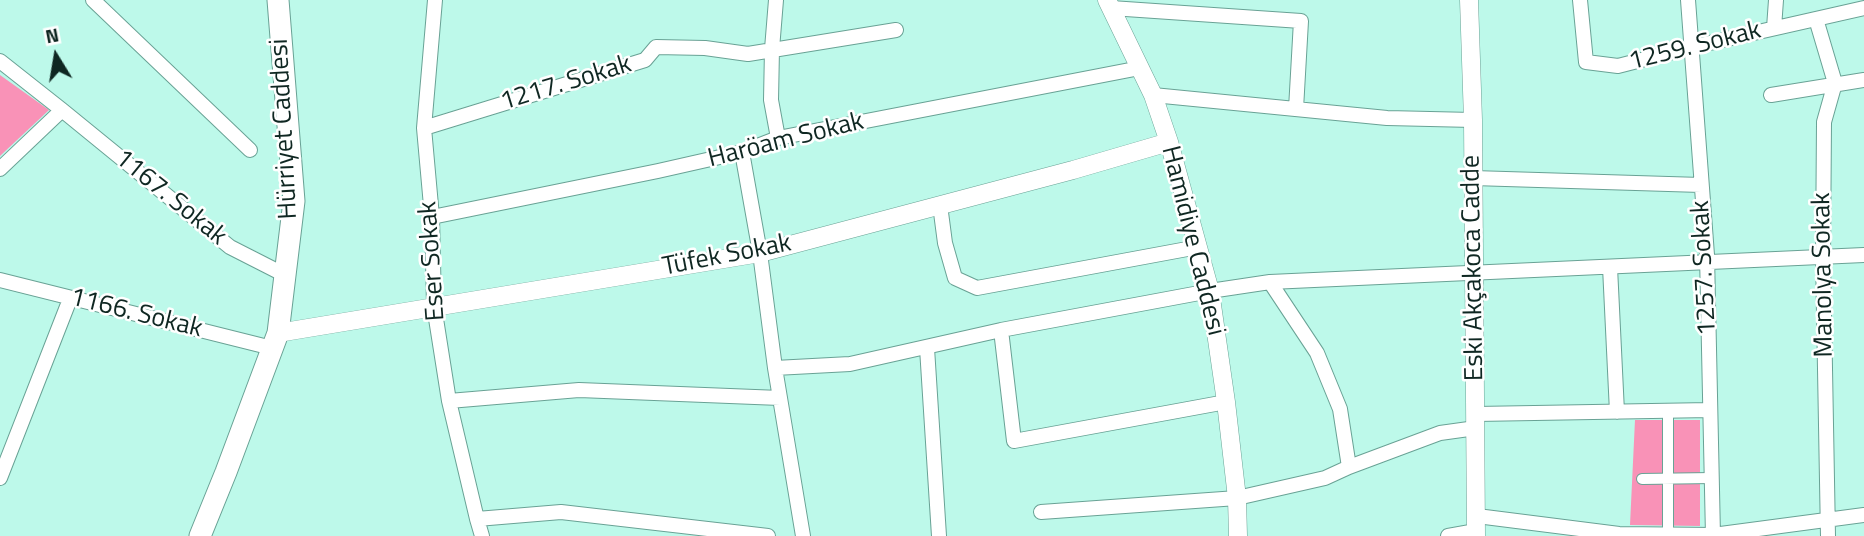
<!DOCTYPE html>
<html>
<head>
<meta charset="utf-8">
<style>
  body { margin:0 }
  #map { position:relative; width:1864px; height:536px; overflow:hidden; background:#bdf9ea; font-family:"Titillium Web",sans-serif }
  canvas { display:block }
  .north { position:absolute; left:21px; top:21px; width:70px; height:70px; -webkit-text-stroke:5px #fff; paint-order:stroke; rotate:349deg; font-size:19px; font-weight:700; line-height:28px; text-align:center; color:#0f2722 }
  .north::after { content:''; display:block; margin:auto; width:24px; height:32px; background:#0f2722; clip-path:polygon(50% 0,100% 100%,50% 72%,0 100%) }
</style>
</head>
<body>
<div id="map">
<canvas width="1864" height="536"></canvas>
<div class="north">N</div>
</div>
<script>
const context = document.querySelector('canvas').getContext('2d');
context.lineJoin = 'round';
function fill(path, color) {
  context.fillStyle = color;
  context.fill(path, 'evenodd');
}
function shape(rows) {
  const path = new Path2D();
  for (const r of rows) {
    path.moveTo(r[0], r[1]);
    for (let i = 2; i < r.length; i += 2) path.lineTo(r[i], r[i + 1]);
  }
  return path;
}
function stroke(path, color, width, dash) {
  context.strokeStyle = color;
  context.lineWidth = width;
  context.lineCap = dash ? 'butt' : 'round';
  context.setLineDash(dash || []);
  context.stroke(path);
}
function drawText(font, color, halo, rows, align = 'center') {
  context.font = font + ' "Titillium Web",sans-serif';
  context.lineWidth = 5;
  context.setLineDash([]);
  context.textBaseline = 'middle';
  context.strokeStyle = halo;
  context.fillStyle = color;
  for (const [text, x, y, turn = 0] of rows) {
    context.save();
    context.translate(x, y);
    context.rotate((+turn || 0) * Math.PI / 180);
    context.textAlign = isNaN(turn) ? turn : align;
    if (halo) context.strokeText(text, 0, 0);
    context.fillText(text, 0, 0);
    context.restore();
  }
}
fill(shape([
  [0,75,49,110,0,156],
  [1635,420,1700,420,1700,526,1630,525]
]), '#f992b7');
const pedestrian = shape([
  [1642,479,1712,478],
  [1668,535,1668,411]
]);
const minor = shape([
  [93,0,250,150],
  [435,0,424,128,432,217,434,306,449,401,477,519],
  [776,0,772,49,771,100,778,138],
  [1580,0,1586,62,1618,66,1692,47,1864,8],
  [1688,0,1707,255,1713,536],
  [1111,8,1301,21,1296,109],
  [1816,19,1835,83,1824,122,1823,257,1828,536],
  [1774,28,1776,0],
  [0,61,62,110,230,247,285,275],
  [1153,95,1387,118,1473,120],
  [1771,95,1864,80],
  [424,128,645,60,656,47,705,48,748,54,896,30],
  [742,152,760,253,775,368,803,536],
  [0,169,62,110],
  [1473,178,1701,185],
  [940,205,945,243,955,278,977,288,1198,247],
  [432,217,658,171,742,152,778,138,1140,68],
  [1610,267,1617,412],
  [0,280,272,348],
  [1270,282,1317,353,1340,409,1349,467],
  [1001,330,1014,441,1226,402],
  [927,348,939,536],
  [775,368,850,364,1001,330,1210,291,1270,282,1864,255],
  [449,401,579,390,780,398],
  [1476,414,1710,410],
  [0,478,70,299],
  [1041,512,1237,498,1325,478,1349,467,1440,433,1476,428],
  [1477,516,1619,534,1713,535,1864,515],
  [482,536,477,519,561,512,768,536],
  [1448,536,1476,531]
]);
const tertiary = shape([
  [1107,0,1153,95,1169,142,1210,291,1226,402,1237,498,1238,536],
  [1469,0,1473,120,1476,536],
  [278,333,760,253,1073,170,1169,142]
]);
const primary = shape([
  [200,536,226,472,278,333,294,201,278,0]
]);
stroke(pedestrian, '#69a295', 12);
stroke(minor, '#69a295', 16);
stroke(tertiary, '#69a295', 19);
stroke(primary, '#69a295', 23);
stroke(pedestrian, '#fff', 10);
stroke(minor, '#fff', 14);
stroke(tertiary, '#fff', 18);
stroke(primary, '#fff', 21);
drawText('26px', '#0f2722', '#fff', [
  ["1259. Sokak",1695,47,-14],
  ["1217. Sokak",566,84,-17],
  ["Hürriyet Caddesi",285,129,-93],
  ["Haröam Sokak",786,141,-14],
  ["1167. Sokak",170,198,39],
  ["Hamidiye Caddesi",1192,241,76],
  ["Tüfek Sokak",727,256,-11],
  ["Eser Sokak",433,261,-94],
  ["Eski Akçakoca Cadde",1474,268,-91],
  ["1257. Sokak",1705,268,-93],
  ["Manolya Sokak",1824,275,-91],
  ["1166. Sokak",136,314,14]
]);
</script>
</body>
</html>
